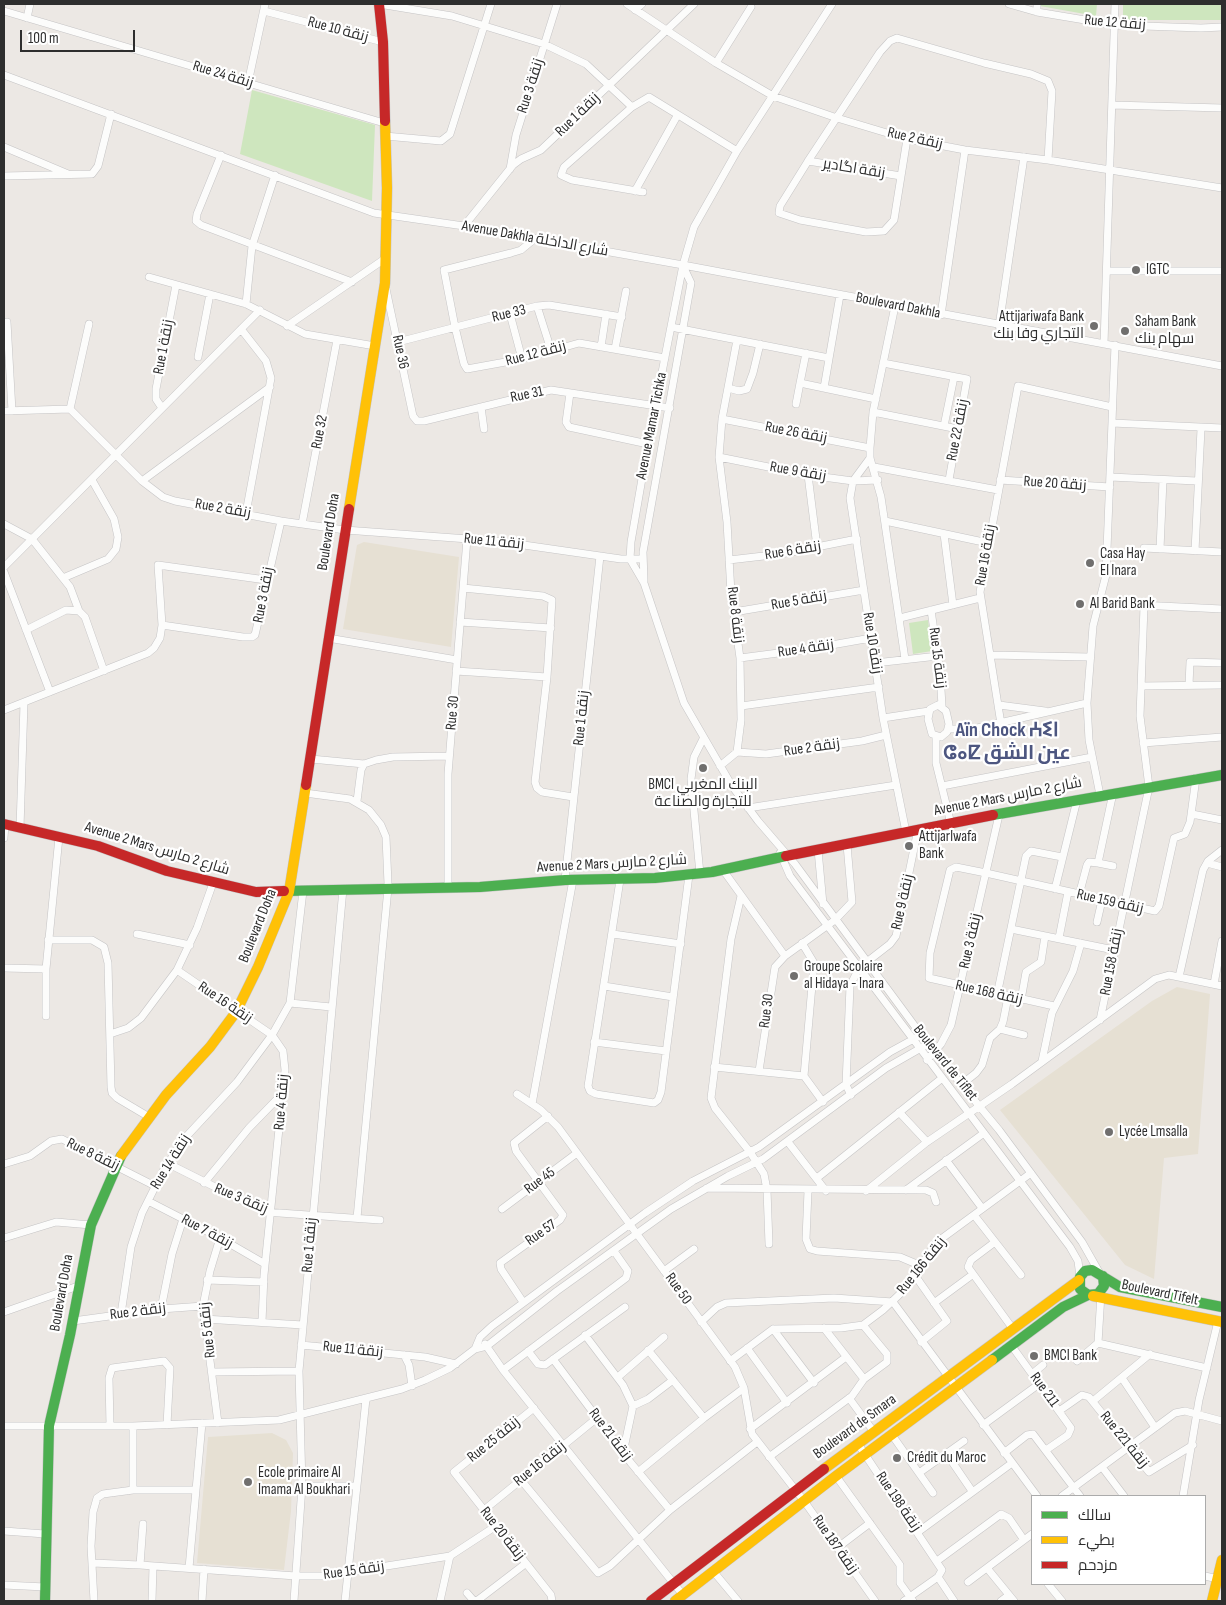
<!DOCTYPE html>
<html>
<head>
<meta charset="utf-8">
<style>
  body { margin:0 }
  #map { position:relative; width:1226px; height:1605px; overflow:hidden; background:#ece8e4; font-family:"Sofia Sans Condensed",Cairo,sans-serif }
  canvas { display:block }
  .frame { position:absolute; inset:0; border:5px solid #2e2e2e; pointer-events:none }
  .legend { position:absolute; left:1031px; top:1495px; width:175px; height:90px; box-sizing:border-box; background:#fff; border:1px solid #ababab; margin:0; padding:6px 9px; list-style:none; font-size:15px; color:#2e2e2e }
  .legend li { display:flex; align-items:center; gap:10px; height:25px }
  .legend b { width:25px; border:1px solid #ababab }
  .scale { position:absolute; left:20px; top:30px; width:115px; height:22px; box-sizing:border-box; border:2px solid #2e2e2e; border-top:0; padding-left:6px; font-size:15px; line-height:18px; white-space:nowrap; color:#2e2e2e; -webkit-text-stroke:4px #fff; paint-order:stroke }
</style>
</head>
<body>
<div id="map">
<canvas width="1226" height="1605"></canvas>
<div class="frame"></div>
<ul class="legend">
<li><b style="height:6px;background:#4caf50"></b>سالك</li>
<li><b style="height:6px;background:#ffc107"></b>بطيء</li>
<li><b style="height:6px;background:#c62828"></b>مزدحم</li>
</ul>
<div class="scale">100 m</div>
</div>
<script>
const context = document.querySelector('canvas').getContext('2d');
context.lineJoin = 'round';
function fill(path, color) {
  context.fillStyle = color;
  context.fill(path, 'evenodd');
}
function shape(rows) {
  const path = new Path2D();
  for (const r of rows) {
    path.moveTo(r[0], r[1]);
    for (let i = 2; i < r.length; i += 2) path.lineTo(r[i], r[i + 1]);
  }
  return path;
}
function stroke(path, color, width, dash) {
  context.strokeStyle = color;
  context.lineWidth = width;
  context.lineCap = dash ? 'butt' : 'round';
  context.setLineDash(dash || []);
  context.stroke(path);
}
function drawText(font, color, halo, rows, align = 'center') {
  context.font = font + ' "Sofia Sans Condensed",Cairo,"Noto Sans Tifinagh",sans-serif';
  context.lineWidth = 4.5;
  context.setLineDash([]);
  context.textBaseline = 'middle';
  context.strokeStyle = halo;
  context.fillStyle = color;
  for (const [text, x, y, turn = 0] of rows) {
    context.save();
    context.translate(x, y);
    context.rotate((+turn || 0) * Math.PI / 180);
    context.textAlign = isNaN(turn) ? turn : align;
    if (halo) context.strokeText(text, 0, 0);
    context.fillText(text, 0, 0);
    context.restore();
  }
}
fill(shape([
  [364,542,459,557,451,647,343,629,357,545],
  [1177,987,1210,994,1198,1154,1164,1158,1154,1279,1125,1265,1000,1110,1152,1001],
  [272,1433,286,1440,293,1453,291,1511,284,1570,197,1563,208,1437]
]), '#e6e0d3');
fill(shape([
  [1041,4,1097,4,1096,16,1040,6],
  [1123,4,1222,4,1222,20,1123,20],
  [252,90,375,125,372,201,240,154],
  [928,620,932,651,913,654,909,623]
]), '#cee6be');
const street = shape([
  [379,4,452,16,544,44,586,64,632,107,649,97,737,151],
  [627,4,716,63,773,96,837,118,907,139,965,150,1048,160,1222,188],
  [832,4,737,151,694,227,683,265,648,444,631,542,630,559,644,583,684,703,732,786,758,821,795,864,928,1044,999,1130,1082,1242,1099,1272],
  [1009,4,1037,12,1115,25,1201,28,1222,27],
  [635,10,642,4],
  [4,11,384,123],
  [264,11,383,42],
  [1037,12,1037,4],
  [27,18,30,4],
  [716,63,751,7],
  [4,75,374,213,464,226,683,265,1222,366],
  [248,83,265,4],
  [1112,105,1222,108],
  [632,107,564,167,561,175,572,180,643,192],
  [385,136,441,141,450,134,491,4],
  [907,139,894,220,884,231,866,232,800,220,779,213,780,206,808,161,880,52,890,41,897,38,984,63,1031,74,1048,81,1052,91,1048,160],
  [4,147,68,174],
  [221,155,197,214,196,221,201,225,352,282],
  [808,161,901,176],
  [510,169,516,135,557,4],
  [4,176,92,174,98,166,111,114],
  [635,191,677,116],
  [464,226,513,165,521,159,541,150,694,4],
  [533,240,521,250,511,253,444,270,455,327,464,364,467,369,522,359,579,343,665,358],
  [1107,271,1222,271],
  [149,277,246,304,305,334,375,346],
  [386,289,413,416,417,421,424,421,551,390,670,408],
  [246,304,252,246,275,175],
  [537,306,551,350],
  [895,306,873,412,870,448,870,458,881,497,905,659],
  [510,314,522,359],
  [941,315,965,150],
  [7,322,12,411],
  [287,326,386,258],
  [999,326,1024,157],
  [671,327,829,358],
  [241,329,266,361,271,378,246,513],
  [398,342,537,306,549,305,622,317],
  [1104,344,1115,4],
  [601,347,606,314],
  [615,349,626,291],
  [806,353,800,383,876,399],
  [198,357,210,294],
  [883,363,967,379,949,480],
  [728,388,739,391,747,389,753,373,760,344],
  [824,388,840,295],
  [570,393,566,422,569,427,648,444],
  [796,404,800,383],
  [481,407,484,429],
  [162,408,156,399,156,389,176,285],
  [70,409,89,324],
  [4,411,70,409,142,481,163,497,175,501,281,521,345,530,496,541,621,559,642,559],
  [873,412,958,429],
  [722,419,870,448],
  [1112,423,1222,428],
  [944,426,954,377],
  [719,457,808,475,853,481,878,480],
  [870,458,853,481,850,498,883,718,906,832],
  [874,467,998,490],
  [808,475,817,547],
  [1110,477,1197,481],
  [1000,480,1110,487],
  [142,481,270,387],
  [885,521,988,543],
  [4,524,32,539,70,587,79,611],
  [302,524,337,340],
  [944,534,953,605],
  [1144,548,1222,552],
  [1160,549,1163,480],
  [1195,551,1201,429],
  [729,560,781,554,857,539],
  [4,567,260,310],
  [4,572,50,692],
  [63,578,108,559,116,549,118,537,114,519,92,480],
  [644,581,643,552,691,283,683,266],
  [463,588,543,596,552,600,547,677,535,782,537,788,542,792,573,797],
  [1099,603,1222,609],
  [931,610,940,673,942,706],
  [734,612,864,590],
  [900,618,980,598],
  [460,622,551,628],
  [162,625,243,637,252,637,255,635,281,521],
  [26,630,66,610,79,611,85,617,104,671],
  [328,638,457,660],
  [991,655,1089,657],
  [740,658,809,649,871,638],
  [875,663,938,656],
  [456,671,547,677],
  [1189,685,1190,662,1222,663],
  [1141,686,1222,685],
  [938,705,946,711,949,724,947,732,941,737,932,734,928,719,930,709,938,705],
  [999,705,1045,711],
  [741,706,879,687],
  [4,710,148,653,154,648,160,638,162,625,158,565,266,580],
  [883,718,929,711],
  [1001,724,980,592,1018,386,1112,407],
  [948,729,973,729,1087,703],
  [936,737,936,763,951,824],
  [1143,743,1222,737],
  [737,752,766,754,862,741,886,735],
  [311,759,364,764,376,760,393,757,449,756],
  [720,766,737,752,741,720,740,658,731,593,727,522,719,457,722,419,737,340],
  [942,786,1092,757],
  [305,793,350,799,369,810,381,825,386,837,388,884],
  [1100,795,1089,740,1087,703,1093,626,1106,575,1115,345],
  [357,801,361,770,364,764],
  [748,808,896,785],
  [1192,814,1222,820],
  [20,828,24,703],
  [4,838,5,824],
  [818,850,823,904],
  [780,853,790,876,1070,1247,1078,1261,1080,1277],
  [1098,863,1113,866],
  [1207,863,1222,867],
  [723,870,785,956],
  [700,874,691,779,694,757,703,739],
  [565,880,600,556],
  [620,880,588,1086,590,1091,596,1094,654,1103,658,1100,661,1092,689,875],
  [448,887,448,774,467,539],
  [1055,889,1077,800],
  [1079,895,1087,865,1089,862,1098,863,1113,793],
  [741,896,731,939,711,1098,715,1108,750,1152,764,1174,767,1190,769,1244],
  [1097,922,1102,900],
  [1011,929,1114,950],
  [137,934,190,945],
  [613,934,681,944],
  [1059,938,1068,892],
  [48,940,92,940,104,947,108,963,111,1087,112,1093,117,1098,149,1117],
  [802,943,814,963,804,1076],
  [4,968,46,969],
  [1179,977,1203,870,1208,861,1222,850],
  [1214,984,1222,941],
  [604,986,673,997],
  [997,995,1026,856,1031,851,1062,857],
  [1021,1000,1026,972,1041,962,1045,936],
  [290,1003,331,1007],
  [1054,1006,929,978,930,953,950,870,956,867,986,873,1155,911,1159,906,1174,838,1185,834,1190,822,1196,778],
  [46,1016,46,969,59,837],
  [1100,1020,1149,787,1140,716,1144,606],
  [1000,1029,1024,1035],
  [110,1034,128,1028,141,1018,177,970,197,928,213,883],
  [594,1042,666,1051],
  [927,1060,941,1044,951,1025,999,815],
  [1042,1061,1052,1013,1073,971,1081,943],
  [714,1067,804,1076],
  [759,1071,775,967,785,956,835,920,852,902,847,845],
  [804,1076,823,1102],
  [962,1084,976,1073,982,1065,990,1038,1000,1029,1003,1022,1008,997],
  [517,1094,541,1110,558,1127,735,1367,744,1388,752,1434,804,1501,875,1601],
  [851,1095,846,1085,850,986,859,968,890,944,896,936,918,829],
  [532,1104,573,880],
  [899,1112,927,1142],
  [788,1142,826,1191],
  [946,1160,982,1208],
  [167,1163,265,1212,380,1220],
  [4,1164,30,1156,51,1141,62,1139,155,1186],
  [817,1178,941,1079],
  [204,1183,249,1128,283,1093],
  [707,1188,926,1190,933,1193,936,1202],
  [906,1190,984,1133],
  [808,1191,806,1239,810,1249,817,1251,900,1257,919,1265],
  [866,1191,927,1142,1012,1084,1155,979,1169,975,1222,986],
  [148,1201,220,1238,265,1264],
  [502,1209,577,1153],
  [974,1215,1021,1275],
  [357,1218,388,888],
  [4,1238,56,1222,91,1225],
  [995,1242,971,1260,968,1267,1013,1329],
  [664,1271,694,1249],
  [914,1274,947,1321,921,1342],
  [207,1280,264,1282],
  [523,1302,501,1269,500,1263,560,1220,563,1215,516,1151,514,1143,548,1116],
  [934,1303,972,1275],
  [161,1309,172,1254,183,1219],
  [4,1312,78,1286],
  [121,1314,131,1247,142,1213,163,1171,184,1139,237,1082,272,1035,177,970],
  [204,1319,303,1325],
  [73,1321,161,1309,203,1306],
  [262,1322,264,1275,285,1070,283,1051,272,1035,290,1003,303,891],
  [701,1322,717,1307,726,1303,834,1298,893,1302,1037,1496],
  [824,1328,864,1379],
  [773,1329,814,1383],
  [585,1335,623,1385,633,1406],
  [1098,1343,1101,1294],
  [485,1344,503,1370,683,1595],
  [301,1345,425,1357,456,1364],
  [1011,1345,1071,1428,1068,1435,1046,1450],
  [747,1348,787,1403],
  [475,1349,480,1337,492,1326,645,1213,693,1181,759,1147,890,1052,921,1035],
  [648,1350,704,1418],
  [528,1351,538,1364,545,1365,625,1307],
  [404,1355,409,1365,412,1386],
  [553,1359,631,1463,670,1510],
  [730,1361,773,1329,841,1328,863,1325,883,1310,902,1292,937,1242,1031,1173],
  [1077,1361,1098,1343,1207,1368],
  [503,1370,626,1278,628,1271,614,1251],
  [212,1372,299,1371],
  [1032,1374,1043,1365],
  [618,1377,664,1337],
  [1122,1378,1154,1426],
  [849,1398,874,1432],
  [1093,1401,1150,1354],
  [534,1408,454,1472,551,1595,552,1601],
  [1059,1411,1082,1395,1089,1397,1149,1472,1193,1445],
  [218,1423,203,1306,210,1271,220,1238],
  [983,1425,1039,1384],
  [4,1426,133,1426,279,1420,402,1389,425,1380,450,1368,475,1349,487,1346,557,1291,671,1209,728,1176,763,1159,886,1068,928,1044],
  [110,1426,109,1378,112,1368,164,1361,170,1368,167,1425],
  [750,1429,846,1357],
  [892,1435,933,1493],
  [858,1444,942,1570,938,1577,904,1601],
  [623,1453,633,1406,648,1399,673,1380],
  [946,1453,972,1491],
  [1004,1453,1027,1435,1033,1434,1080,1496],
  [769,1457,852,1396,864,1379,887,1362,887,1354,863,1325],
  [1102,1467,1124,1496],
  [638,1472,704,1418,744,1388],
  [919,1473,964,1441],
  [836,1476,900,1565,900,1583,913,1601],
  [521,1480,598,1573,610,1566,670,1510,757,1442],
  [302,1486,356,1486],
  [133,1490,133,1426],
  [1062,1496,1175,1413,1185,1411,1222,1421],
  [1183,1496,1199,1400,1218,1321],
  [484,1510,597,1418],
  [4,1531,45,1534],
  [918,1532,1012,1463],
  [837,1548,870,1523],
  [937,1561,1001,1514,1009,1518,1024,1540],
  [92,1563,140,1565,296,1576,323,1576,450,1556,496,1526],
  [140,1565,143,1524],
  [189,1568,202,1423],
  [987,1568,1014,1601],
  [713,1571,738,1601],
  [1205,1576,1218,1579],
  [938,1577,954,1601],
  [968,1582,1032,1534],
  [1048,1584,1062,1601],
  [4,1585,45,1587],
  [467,1593,474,1601,478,1600,525,1564],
  [94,1601,91,1546,93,1512,97,1498,103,1494,133,1490,196,1490],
  [152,1601,153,1566],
  [202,1601,204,1569],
  [294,1601,302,1486,299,1371,343,889],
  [345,1601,366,1399],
  [440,1601,450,1556],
  [1001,1601,1009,1595]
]);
const fast = shape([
  [993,815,1222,775],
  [284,891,480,887,565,880,655,878,712,872,786,856],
  [1103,1276,1104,1286,1098,1294,1088,1295,1080,1289,1080,1277,1085,1271,1092,1270,1120,1287,1222,1307],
  [992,1360,1063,1307,1088,1295],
  [45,1601,49,1426,70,1335,91,1225,121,1156]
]);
const slow = shape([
  [349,509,385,283,387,188,385,121],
  [121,1156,166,1095,210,1047,236,1012,258,967,289,892,306,785],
  [1093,1296,1222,1322],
  [824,1469,1079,1280],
  [675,1601,836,1476,992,1360],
  [1212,1601,1222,1560]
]);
const jam = shape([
  [379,4,383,42,385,121],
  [306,785,349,509],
  [4,824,98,846,167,871,256,892,284,891],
  [786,856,993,815],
  [651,1601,824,1469]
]);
stroke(street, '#c5c4c5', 8);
stroke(fast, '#c5c4c5', 11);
stroke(slow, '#c5c4c5', 11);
stroke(jam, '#c5c4c5', 11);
stroke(street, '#fcfcfb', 7);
stroke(fast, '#4caf50', 10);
stroke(slow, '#ffc107', 10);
stroke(jam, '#c62828', 10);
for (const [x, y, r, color] of [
  [1136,270,5,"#706f6e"],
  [1094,326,5,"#706f6e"],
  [1125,331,5,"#706f6e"],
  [1090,563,5,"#706f6e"],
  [1080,604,5,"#706f6e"],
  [703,768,5,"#706f6e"],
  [909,846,5,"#706f6e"],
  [794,976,5,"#706f6e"],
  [1109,1132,5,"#706f6e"],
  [1034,1356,5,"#706f6e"],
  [897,1458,5,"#706f6e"],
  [248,1482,5,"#706f6e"]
]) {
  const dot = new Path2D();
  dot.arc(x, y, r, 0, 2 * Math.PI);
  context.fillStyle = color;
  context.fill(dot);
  stroke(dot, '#fff', 2);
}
drawText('15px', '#2e2e2e', '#fff', [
  ["Rue 12 زنقة",1115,23,5],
  ["Rue 10 زنقة",338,30,15],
  ["Rue 24 زنقة",223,75,17],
  ["Rue 3 زنقة",531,86,-72],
  ["Rue 1 زنقة",578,115,-44],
  ["Rue 2 زنقة",915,139,13],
  ["زنقة اگادير",854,169,9],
  ["Avenue Dakhla شارع الداخلة",535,239,10],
  ["Boulevard Dakhla",898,306,11],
  ["Rue 33",509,314,-14],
  ["Rue 1 زنقة",164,347,-79],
  ["Rue 36",400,352,78],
  ["Rue 12 زنقة",536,354,-15],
  ["Rue 31",527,395,-12],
  ["Avenue Mamar Tichka",652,426,-79],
  ["Rue 22 زنقة",958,430,-79],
  ["Rue 32",320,432,-79],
  ["Rue 26 زنقة",796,433,11],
  ["Rue 9 زنقة",798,472,10],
  ["Rue 20 زنقة",1055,484,4],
  ["Rue 2 زنقة",223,509,10],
  ["Boulevard Doha",329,532,-81],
  ["Rue 11 زنقة",494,542,6],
  ["Rue 6 زنقة",793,551,-9],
  ["Rue 16 زنقة",986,555,-80],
  ["Rue 3 زنقة",264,595,-79],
  ["Rue 5 زنقة",799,601,-10],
  ["Rue 8 زنقة",735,615,83],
  ["Rue 10 زنقة",872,643,81],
  ["Rue 4 زنقة",806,649,-8],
  ["Rue 15 زنقة",937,658,83],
  ["Rue 30",453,713,-85],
  ["Rue 1 زنقة",582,718,-84],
  ["Rue 2 زنقة",812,748,-8],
  ["Avenue 2 Mars شارع 2 مارس",1008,797,-11],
  ["Avenue 2 Mars شارع 2 مارس",157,849,17],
  ["Avenue 2 Mars شارع 2 مارس",612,864,-3],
  ["Rue 9 زنقة",903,902,-77],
  ["Rue 159 زنقة",1110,902,13],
  ["Boulevard Doha",258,926,-68],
  ["Rue 3 زنقة",971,941,-77],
  ["Rue 158 زنقة",1112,962,-79],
  ["Rue 168 زنقة",989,993,13],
  ["Rue 16 زنقة",225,1003,34],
  ["Rue 30",767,1011,-83],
  ["Boulevard de Tiflet",945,1063,51],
  ["Rue 4 زنقة",282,1102,-85],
  ["Rue 8 زنقة",93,1155,26],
  ["Rue 14 زنقة",171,1162,-58],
  ["Rue 45",540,1181,-37],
  ["Rue 3 زنقة",241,1199,23],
  ["Rue 7 زنقة",207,1232,28],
  ["Rue 57",541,1233,-35],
  ["Rue 1 زنقة",310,1245,-85],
  ["Rue 166 زنقة",922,1266,-51],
  ["Rue 50",678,1289,54],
  ["Boulevard Doha",62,1293,-80],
  ["Boulevard Tifelt",1160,1293,12],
  ["Rue 2 زنقة",138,1312,-7],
  ["Rue 5 زنقة",208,1330,-96],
  ["Rue 11 زنقة",353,1350,6],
  ["Rue 211",1044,1390,54],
  ["Boulevard de Smara",855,1427,-36],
  ["Rue 21 زنقة",610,1435,53],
  ["Rue 25 زنقة",494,1440,-39],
  ["Rue 221 زنقة",1124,1440,51],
  ["Rue 16 زنقة",540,1464,-39],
  ["Rue 198 زنقة",898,1502,56],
  ["Rue 20 زنقة",502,1534,52],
  ["Rue 187 زنقة",835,1545,55],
  ["Rue 15 زنقة",354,1571,-8]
]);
drawText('15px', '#2e2e2e', '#fff', [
  ["IGTC",1146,270],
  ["Attijariwafa Bank",1084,317,"right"],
  ["التجاري وفا بنك",1084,334,"right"],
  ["Saham Bank",1135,322],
  ["سهام بنك",1135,339],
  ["Casa Hay",1100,554],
  ["El Inara",1100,571],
  ["Al Barid Bank",1090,604],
  ["BMCI البنك المغربي",703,785,"center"],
  ["للتجارة والصناعة",703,802,"center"],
  ["Attijarlwafa",919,837],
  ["Bank",919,854],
  ["Groupe Scolaire",804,967],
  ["al Hidaya - Inara",804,984],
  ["Lycée Lmsalla",1119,1132],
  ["BMCI Bank",1044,1356],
  ["Crédit du Maroc",907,1458],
  ["Ecole primaire Al",258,1473],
  ["Imama Al Boukhari",258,1490]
], 'left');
drawText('bold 20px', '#4d5680', '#fff', [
  ["Aïn Chock ⵄⵉⵏ",1007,731],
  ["ⵛⴰⵇ عين الشق",1007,754]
]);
</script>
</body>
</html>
